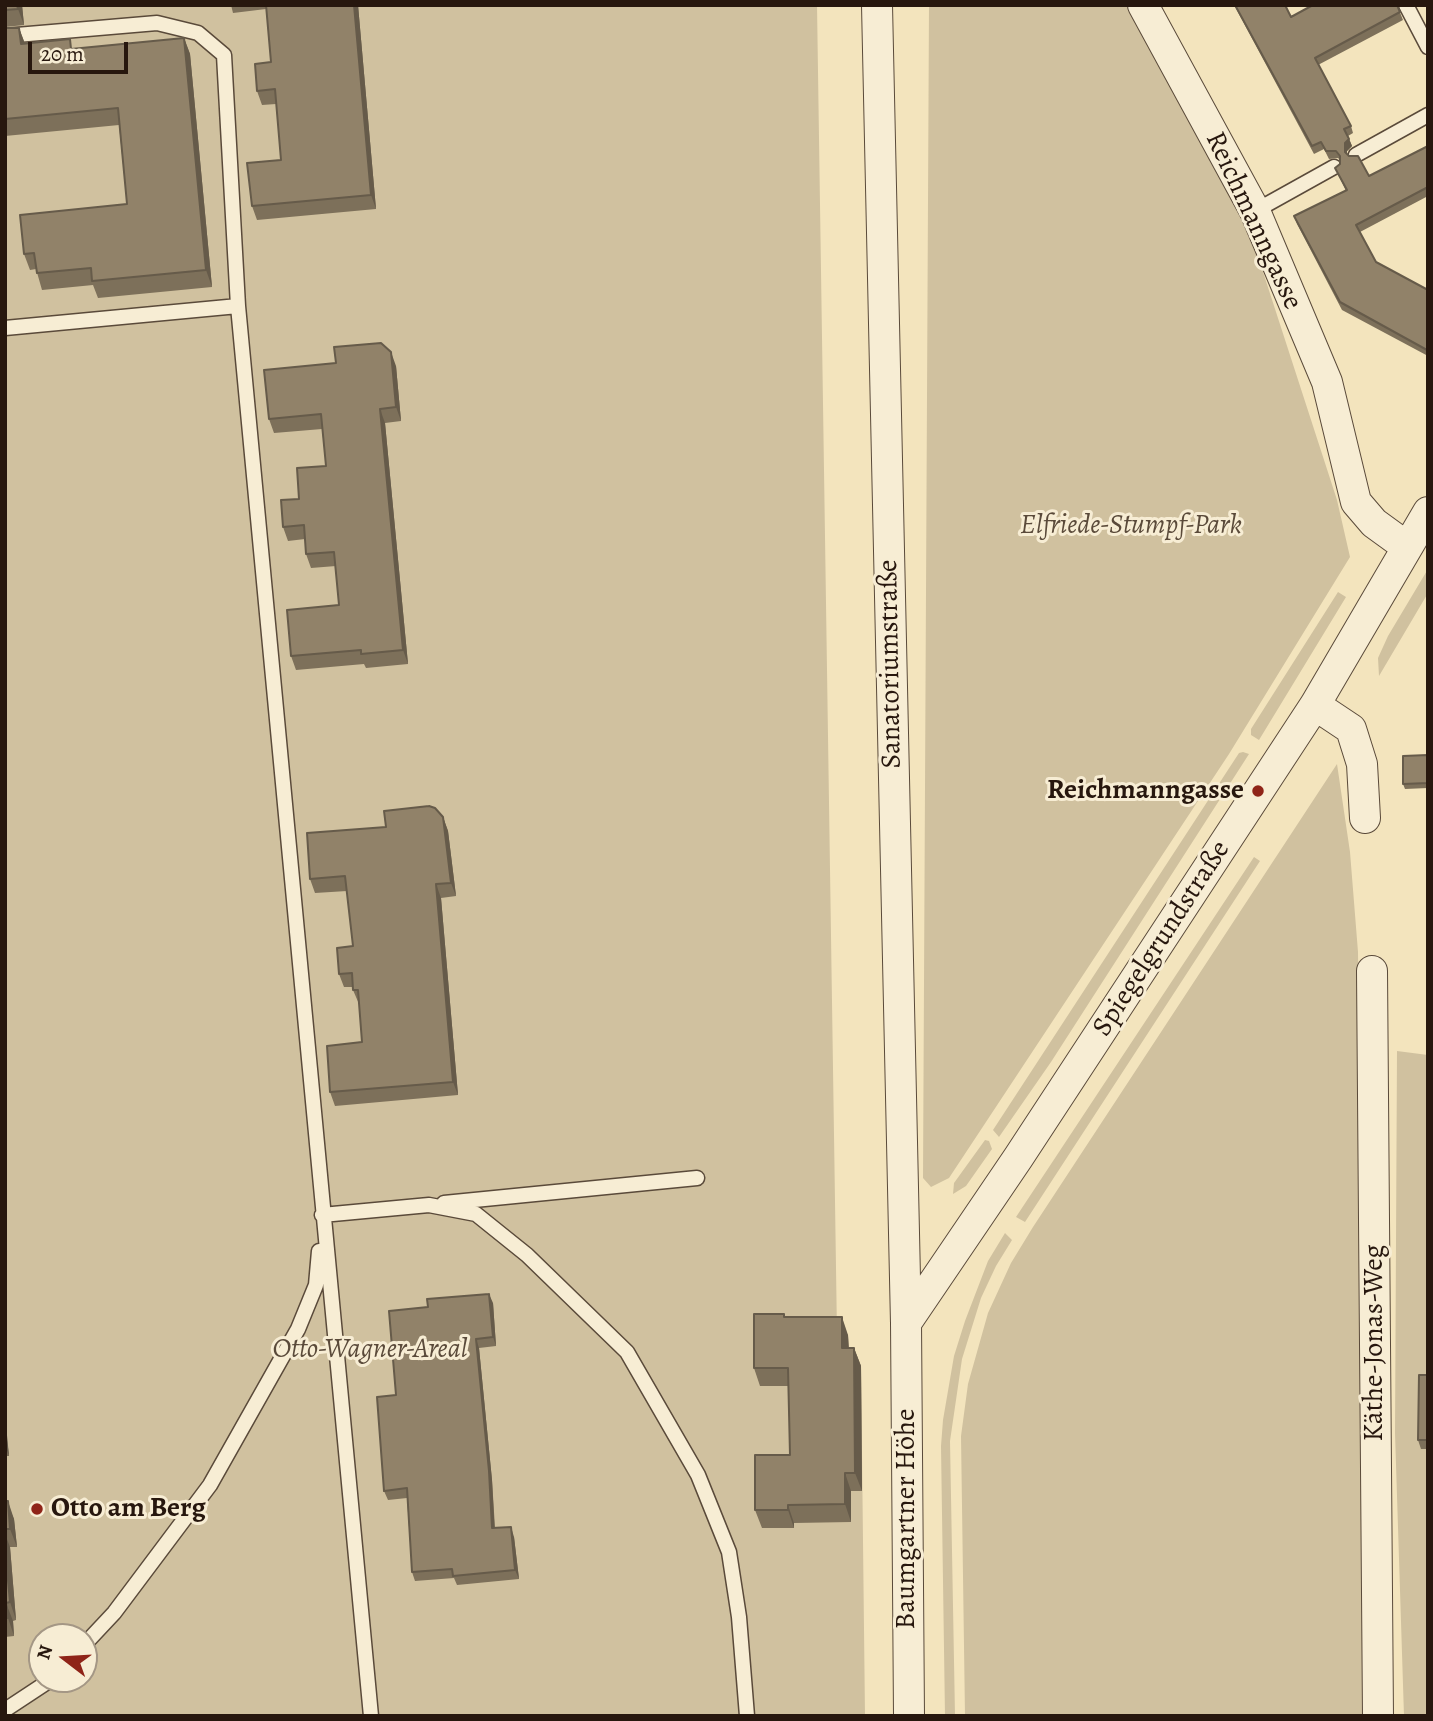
<!DOCTYPE html>
<html>
<head>
<meta charset="utf-8">
<style>
  body { margin:0 }
  #map { position:relative; width:1433px; height:1721px; overflow:hidden; background:#f3e4bd; font-family:Alegreya,serif }
  canvas { display:block }
  .frame { position:absolute; inset:0; border:7px solid #27170e; pointer-events:none }
  .north { position:absolute; left:28px; top:1623px; width:70px; height:70px; box-sizing:border-box; background:#f7edd4; border:2px solid #a49785; border-radius:50%; rotate:287deg; font-size:19px; font-weight:700; line-height:28px; text-align:center; color:#27170e }
  .north::after { content:''; display:block; margin:auto; width:24px; height:32px; background:#8f2418; clip-path:polygon(50% 0,100% 100%,50% 72%,0 100%) }
  .scale { position:absolute; left:28px; top:42px; width:100px; height:32px; box-sizing:border-box; border:4px solid #27170e; border-top:0; padding-left:9px; font-size:21px; line-height:24px; white-space:nowrap; color:#27170e; -webkit-text-stroke:5px #f7edd4; paint-order:stroke }
</style>
</head>
<body>
<div id="map">
<canvas width="1433" height="1721"></canvas>
<div class="frame"></div>
<div class="north">N</div>
<div class="scale">20 m</div>
</div>
<script>
const context = document.querySelector('canvas').getContext('2d');
context.lineJoin = 'round';
function fill(path, color) {
  context.fillStyle = color;
  context.fill(path, 'evenodd');
}
function shape(rows) {
  const path = new Path2D();
  for (const r of rows) {
    path.moveTo(r[0], r[1]);
    for (let i = 2; i < r.length; i += 2) path.lineTo(r[i], r[i + 1]);
  }
  return path;
}
function stroke(path, color, width, dash) {
  context.strokeStyle = color;
  context.lineWidth = width;
  context.lineCap = dash ? 'butt' : 'round';
  context.setLineDash(dash || []);
  context.stroke(path);
}
function drawText(font, color, halo, rows, align = 'center') {
  context.font = font + ' Alegreya,serif';
  context.lineWidth = 6;
  context.setLineDash([]);
  context.textBaseline = 'middle';
  context.strokeStyle = halo;
  context.fillStyle = color;
  for (const [text, x, y, turn = 0] of rows) {
    context.save();
    context.translate(x, y);
    context.rotate((+turn || 0) * Math.PI / 180);
    context.textAlign = isNaN(turn) ? turn : align;
    if (halo) context.strokeText(text, 0, 0);
    context.fillText(text, 0, 0);
    context.restore();
  }
}
fill(shape([
  [5,5,817,5,837,1334,848,1334,849,1366,861,1366,865,1716,5,1716],
  [42,1637,84,1637,84,1679,42,1679],
  [929,5,1131,5,1252,238,1337,500,1350,557,1229,754,949,1178,931,1187,923,1178],
  [1428,569,1428,593,1379,676,1378,658,1388,636],
  [1338,592,1346,597,1259,740,1251,735,1251,729],
  [1243,752,1249,754,1051,1062,999,1137,993,1130,1239,753],
  [1337,764,1350,852,1358,952,1366,1716,965,1716,961,1436,968,1384,988,1313,1011,1263,1033,1227],
  [1254,857,1260,861,1025,1222,1016,1217],
  [1397,1051,1428,1055,1428,1716,1404,1716,1395,1433],
  [985,1140,989,1141,992,1149,966,1186,953,1194,954,1183],
  [1005,1233,1012,1240,996,1266,981,1298,962,1359,950,1441,955,1716,945,1716,941,1446,943,1420,954,1356,965,1321,988,1261]
]), '#d0c19f');
const service = shape([
  [1406,5,1428,47],
  [5,36,157,23,198,33,224,55,238,306,371,1716],
  [1356,155,1428,115],
  [1255,211,1334,167],
  [5,328,238,306],
  [444,1203,697,1178],
  [322,1215,429,1205,476,1214,527,1255,627,1352,698,1475,729,1552,739,1617,747,1716],
  [84,1645,114,1613,210,1485,298,1329,316,1285,319,1251],
  [5,1710,52,1679]
]);
const minor = shape([
  [877,5,906,1323,909,1716],
  [1143,5,1255,211,1327,382,1356,502,1374,523,1407,547],
  [1315,705,1351,729,1362,764,1365,818],
  [1372,971,1378,1716],
  [906,1323,1018,1158,1315,705,1428,512]
]);
stroke(service, '#5a4a3a', 17);
stroke(minor, '#5a4a3a', 32);
stroke(service, '#f7edd4', 14);
stroke(minor, '#f7edd4', 30);
fill(shape([
  [5,5,22,5,24,25,5,27],
  [231,5,358,5,376,209,257,220,252,206,281,160,276,104,262,105,257,91,271,62,266,9,233,13],
  [1234,5,1285,5,1291,17,1397,5,1403,20,1318,65,1351,126,1353,133,1348,136,1352,146,1347,151,1347,154,1369,176,1428,146,1428,196,1360,232,1376,262,1428,290,1428,356,1342,310,1297,224,1294,216,1346,191,1335,168,1340,164,1340,160,1338,158,1329,159,1324,149,1314,154],
  [5,28,19,28,25,44,73,49,184,38,190,54,212,287,98,298,93,285,42,290,36,269,30,270,24,254,127,204,119,125,5,136],
  [336,363,396,366,401,421,385,423,408,664,366,668,364,664,296,670,291,656,339,605,336,566,311,568,306,554,305,539,288,541,283,527,299,499,326,466,322,429,274,433,269,419],
  [1428,755,1428,788,1405,789,1403,784],
  [443,817,448,831,456,896,441,898,458,1095,335,1106,330,1092,362,1042,359,1004,353,990,353,987,344,987,339,974,353,946,347,891,315,893,310,879,386,827],
  [493,1303,496,1346,479,1348,492,1480,495,1528,514,1537,519,1579,457,1585,454,1578,415,1581,412,1572,407,1498,388,1500,384,1491,396,1395],
  [785,1317,848,1335,849,1348,854,1348,861,1366,862,1491,851,1491,851,1522,794,1523,794,1528,762,1528,755,1510,790,1455,788,1386,760,1386,754,1368],
  [1428,1359,1428,1449,1421,1449,1418,1440],
  [5,1423,9,1456,5,1456],
  [5,1501,14,1519,17,1547,10,1547,16,1620,13,1621,14,1636,5,1637]
]), '#7d705a');
fill(shape([
  [17,5,22,5,24,25,18,9],
  [354,5,358,5,376,209,371,195],
  [19,28,25,44,21,44],
  [184,38,190,54,212,287,206,270],
  [1349,139,1352,146,1347,151,1347,159,1345,152,1345,143],
  [391,352,396,366,401,421,396,407],
  [380,409,385,423,408,664,403,650],
  [443,817,448,831,456,896,451,883],
  [436,884,441,898,458,1095,453,1082],
  [489,1294,493,1303,496,1346,493,1337],
  [842,1317,848,1335,849,1366,842,1348],
  [476,1339,479,1348,492,1480,495,1537,492,1528],
  [854,1348,861,1366,862,1491,855,1473],
  [5,1423,6,1425,9,1456,5,1445],
  [845,1473,851,1491,851,1522,845,1504],
  [8,1501,14,1519,17,1547,10,1529],
  [788,1505,794,1523,794,1528,788,1510],
  [511,1527,514,1537,519,1579,515,1570],
  [5,1534,10,1547,16,1620,10,1602,5,1549],
  [6,1603,13,1621,14,1636,8,1618]
]), '#665b4a');
const building = shape([
  [5,5,17,5,18,9,5,10,5,5],
  [266,5,354,5,371,195,252,206,247,163,281,160,275,89,257,91,255,64,271,62,266,5],
  [1235,5,1285,5,1291,17,1313,5,1397,5,1400,12,1315,58,1351,126,1344,129,1349,139,1345,143,1345,152,1349,156,1358,156,1369,176,1428,146,1428,187,1356,225,1376,262,1428,290,1427,350,1340,302,1294,216,1347,190,1335,168,1340,164,1340,156,1336,151,1326,151,1321,142,1312,146,1235,5],
  [5,28,19,28,21,44,70,39,71,49,184,38,206,270,92,281,91,268,37,273,34,253,24,254,20,215,127,204,118,108,5,119,5,28],
  [381,343,391,352,396,407,380,409,403,650,361,654,361,650,291,656,287,610,339,605,334,552,306,554,304,525,283,527,281,500,299,499,297,468,326,466,321,414,269,419,264,370,336,363,334,347,381,343],
  [1428,755,1428,783,1403,784,1403,756,1428,755],
  [429,806,435,808,443,817,451,883,436,884,453,1082,330,1092,327,1046,362,1042,358,990,353,990,352,973,339,974,337,948,353,946,345,876,310,879,307,833,386,827,384,811,429,806],
  [489,1294,493,1337,476,1339,489,1471,492,1528,511,1527,515,1570,453,1576,452,1569,412,1572,407,1488,384,1491,377,1397,396,1395,389,1311,428,1307,427,1299,489,1294],
  [754,1314,784,1314,784,1317,842,1317,842,1348,854,1348,855,1473,845,1473,845,1504,788,1505,788,1510,755,1510,755,1455,790,1455,788,1368,754,1368,754,1314],
  [1427,1359,1428,1359,1428,1440,1418,1440,1419,1375,1427,1375,1427,1359],
  [5,1501,8,1501,10,1529,5,1529,5,1501],
  [5,1549,10,1602,6,1603,8,1618,5,1618,5,1549]
]);
fill(building, '#918269');
stroke(building, '#665b4a', 2);
for (const [x, y, r, color] of [
  [1258,791,7,"#8f2418"],
  [37,1509,7,"#8f2418"]
]) {
  const dot = new Path2D();
  dot.arc(x, y, r, 0, 2 * Math.PI);
  context.fillStyle = color;
  context.fill(dot);
  stroke(dot, '#f7edd4', 2.5);
}
drawText('28px', '#27170e', '#f7edd4', [
  ["Reichmanngasse",1253,221,65],
  ["Sanatoriumstraße",891,664,-91],
  ["Spiegelgrundstraße",1162,939,-57],
  ["Käthe-Jonas-Weg",1375,1343,-90],
  ["Baumgartner Höhe",907,1519,-90]
]);
drawText('italic 28px', '#5a4a3a', '#f7edd4', [
  ["Elfriede-Stumpf-Park",1131,526],
  ["Otto-Wagner-Areal",370,1350]
]);
drawText('bold 28px', '#27170e', '#f7edd4', [
  ["Reichmanngasse",1244,791],
  ["Otto am Berg",51,1509,"left"]
], 'right');
</script>
</body>
</html>
